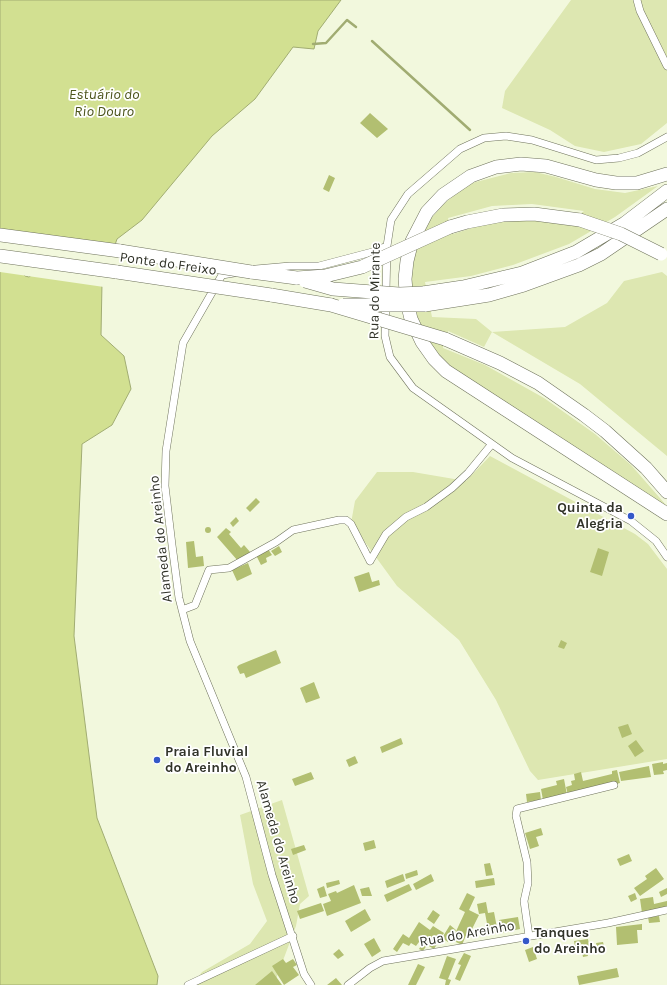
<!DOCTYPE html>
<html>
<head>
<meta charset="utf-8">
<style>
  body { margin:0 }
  canvas { display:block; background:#f2f8dd }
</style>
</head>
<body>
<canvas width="667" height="985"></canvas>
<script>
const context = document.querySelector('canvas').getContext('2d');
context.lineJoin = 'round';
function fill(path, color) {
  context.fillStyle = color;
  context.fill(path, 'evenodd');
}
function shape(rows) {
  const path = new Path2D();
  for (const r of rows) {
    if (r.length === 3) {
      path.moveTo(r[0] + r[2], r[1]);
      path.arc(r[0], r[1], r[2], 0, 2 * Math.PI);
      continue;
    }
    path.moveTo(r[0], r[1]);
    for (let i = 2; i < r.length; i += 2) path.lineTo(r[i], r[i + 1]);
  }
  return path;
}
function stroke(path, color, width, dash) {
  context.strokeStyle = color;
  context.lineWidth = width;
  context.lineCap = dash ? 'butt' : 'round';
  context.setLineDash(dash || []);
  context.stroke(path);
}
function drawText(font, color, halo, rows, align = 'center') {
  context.font = font + ' Karla,sans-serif';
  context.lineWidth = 3.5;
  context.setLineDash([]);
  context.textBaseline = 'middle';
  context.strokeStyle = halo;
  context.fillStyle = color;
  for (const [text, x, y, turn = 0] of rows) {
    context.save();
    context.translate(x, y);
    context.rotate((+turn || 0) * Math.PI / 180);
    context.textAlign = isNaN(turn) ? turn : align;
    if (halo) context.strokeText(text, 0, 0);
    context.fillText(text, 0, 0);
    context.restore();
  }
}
fill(shape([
  [571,0,667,0,667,123,641,144,604,152,575,146,550,130,502,108,505,91],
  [535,172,556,177,595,189,625,193,658,186,615,217,569,244,513,265,471,276,425,282,432,317,476,319,492,332,565,327,607,303,624,281,662,272,667,276,667,456,580,384,492,332,484,347,448,331,443,348,485,365,544,398,595,434,631,465,666,505,662,505,456,371,435,351,415,318,410,281,412,262,426,224,445,203,468,184,511,173],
  [532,204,584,211,565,225,545,221,517,220,485,224,453,234,448,218,492,206],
  [490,456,635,534,648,544,667,569,667,759,538,780,530,771,496,700,459,640,397,586,351,523,355,501,377,472,413,472,466,481],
  [282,800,309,896,300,904,296,926,276,979,281,985,192,985,202,972,250,944,267,921,253,884,240,815]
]), '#dde7b1');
const water = shape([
  [0,0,341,0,318,31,314,49,293,47,255,99,212,136,142,220,117,239,102,283,101,335,124,356,131,389,112,425,82,444,74,636,97,818,158,976,157,985,0,985,0,0],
  [27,237,38,238,33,274,29,277,25,276,22,273,27,237]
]);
fill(water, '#d2e091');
stroke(water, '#a1ac72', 1);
fill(shape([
  [0,229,117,246,104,287,0,272],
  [29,238,36,239,31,273,29,274,24,272]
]), '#f2f8dd');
stroke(shape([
  [372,41,470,130],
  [313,44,326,43,347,20,356,27]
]), '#a1ac72', 2.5);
fill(shape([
  [370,113,388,129,377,138,360,123],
  [329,175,335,178,329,192,323,189],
  [256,498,260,502,250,512,246,508],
  [236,517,239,521,233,527,230,523],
  [208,530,3],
  [226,528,231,532,229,534,241,548,244,545,251,553,238,561,217,537],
  [194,541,196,557,203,556,204,566,188,568,186,542],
  [279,546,282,552,275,556,271,551],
  [598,548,609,552,602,576,590,572],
  [268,549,272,555,266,558,267,562,261,565,256,555],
  [248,563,252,574,237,581,232,570],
  [369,572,372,582,379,580,380,585,359,592,354,577],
  [561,640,567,643,564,649,558,647],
  [276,650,281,663,246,678,244,673,240,674,237,667,239,665],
  [314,682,320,698,306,703,300,688],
  [628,724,632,734,622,738,618,727],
  [401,738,403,744,382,753,380,747],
  [636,740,644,751,635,757,628,746],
  [355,756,358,763,349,767,346,760],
  [663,762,663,764,667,763,667,770,663,771,664,774,654,775,652,764],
  [649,766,651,777,621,781,619,772],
  [617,770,620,783,568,795,566,787,572,785,571,781,575,780,574,774,581,772,583,781,612,774,612,771],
  [311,772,314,779,295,786,292,779],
  [564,779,567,795,543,800,541,789,557,785,556,781],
  [540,792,541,800,527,802,526,794],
  [541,828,543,835,536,837,539,846,530,849,525,833],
  [374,840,376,848,365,851,363,843],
  [304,845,306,850,293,855,291,849],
  [629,854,632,861,620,866,617,859],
  [490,863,493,875,486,876,484,864],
  [656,868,664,879,640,896,634,888,647,879,645,876],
  [417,870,418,875,406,879,405,874],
  [403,874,405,881,387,888,385,881],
  [431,874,434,881,416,890,413,884],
  [494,878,495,885,476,888,475,881],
  [339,880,340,884,327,888,326,883],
  [409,884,412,890,387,902,384,895],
  [354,885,361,903,327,916,323,904,331,901,328,894,336,891,337,893],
  [324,886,327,896,320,898,317,889],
  [369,887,372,896,362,896,360,889],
  [667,888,667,894,661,897,659,892],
  [467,893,475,897,469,910,479,915,472,929,469,928,462,945,452,940,465,912,459,909],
  [635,893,637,899,631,902,628,896],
  [653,897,654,904,667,901,667,908,642,913,640,899],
  [486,902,488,913,494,912,498,933,489,934,485,913,479,914,477,904],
  [321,903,324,911,300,919,297,911],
  [365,909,371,920,351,932,345,921],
  [433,910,440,915,434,924,427,919],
  [659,916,660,922,649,923,648,917],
  [518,917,520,929,501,933,499,920],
  [419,922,430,930,433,926,444,933,434,949,427,945,423,951,419,949,422,944,419,942,416,946,411,943,409,946,403,943,397,952,393,949,403,934,409,938],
  [642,924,642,930,637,930,638,943,617,945,616,927],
  [450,925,456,930,448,942,442,938],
  [374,938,381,951,372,957,364,944],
  [588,939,590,951,587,952,588,956,583,957,581,946,575,947,574,941],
  [603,942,605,950,598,952,596,943],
  [533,947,537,959,529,962,525,950],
  [339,949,344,955,338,959,333,954],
  [464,953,471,956,460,981,455,979,461,965,458,964],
  [447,956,456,959,448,979,451,980,449,985,445,985,446,980,439,978],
  [283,959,286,963,293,959,297,965,293,967,299,975,284,985,272,966],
  [418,964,425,967,416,985,408,985],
  [617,968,619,977,579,985,577,976],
  [272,971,282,985,255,985],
  [336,978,342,985,327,985]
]), '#b2bf71');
const street = shape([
  [637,0,640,11,667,66],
  [667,137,638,153,619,158,596,160,532,140,506,136,484,138,460,149,408,194,391,220,387,246,385,336,390,357,413,388,512,458,631,521,656,541,667,557],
  [256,269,290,266,319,266,376,251,387,246],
  [234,273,222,275,183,343,166,451,165,486,172,545,179,598,190,641,246,777,272,875,304,974,311,985],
  [370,561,386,534,406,517,426,507,452,488,468,473,491,445],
  [182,610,195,605,209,570,229,568,276,542,293,530,339,520,346,520,351,524,370,561],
  [529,936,524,901,528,883,527,862,516,816,517,809,614,785],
  [188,985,293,936],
  [348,985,370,968,383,961,608,923,667,910]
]);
const highway = shape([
  [667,174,637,183,616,183,596,180,546,166,521,164,496,167,471,176,443,195,427,212,412,241,407,261,405,279,407,302,411,319,422,342,434,359,446,371,667,514],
  [450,227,467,222,503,215,534,214,580,220],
  [0,235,120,251],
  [0,256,117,272],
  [251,272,297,278],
  [423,293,463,287,522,273,576,252,625,223,667,191],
  [271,295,331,305],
  [425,305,489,295,524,285,579,265,601,254,667,209],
  [445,339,500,363,538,383,584,415,605,431,646,468,667,492]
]);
stroke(street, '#6f735c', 8);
stroke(highway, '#6f735c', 14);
stroke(street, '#fff', 7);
stroke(highway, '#fff', 13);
const highwayBridge = shape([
  [580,220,621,234,661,254],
  [120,251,251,272],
  [117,272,271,295],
  [297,278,325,276,362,267,450,227],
  [305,281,333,289,399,294,423,293],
  [331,305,445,339],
  [343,305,425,305]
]);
stroke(highwayBridge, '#6f735c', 14, []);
stroke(highwayBridge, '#fff', 13);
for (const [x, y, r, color] of [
  [631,516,4,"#3458c8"],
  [157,760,4,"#3458c8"],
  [526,941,4,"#3458c8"]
]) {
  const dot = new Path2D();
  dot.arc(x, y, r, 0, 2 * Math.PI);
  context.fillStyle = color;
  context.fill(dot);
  stroke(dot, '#fff', 1.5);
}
drawText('14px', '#303228', '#fff', [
  ["Ponte do Freixo",168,264,8],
  ["Rua do Mirante",375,291,-89],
  ["Alameda do Areinho",161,539,-96],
  ["Alameda do Areinho",278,842,74],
  ["Rua do Areinho",467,934,-10]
]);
drawText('bold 14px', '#303228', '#fff', [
  ["Quinta da",623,508,"right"],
  ["Alegria",623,524,"right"],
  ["Praia Fluvial",165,752],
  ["do Areinho",165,768],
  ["Tanques",534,933],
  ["do Areinho",534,949]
], 'left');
drawText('italic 15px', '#4d551c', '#fff', [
  ["Estuário do",104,95],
  ["Rio Douro",104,112]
]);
</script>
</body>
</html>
